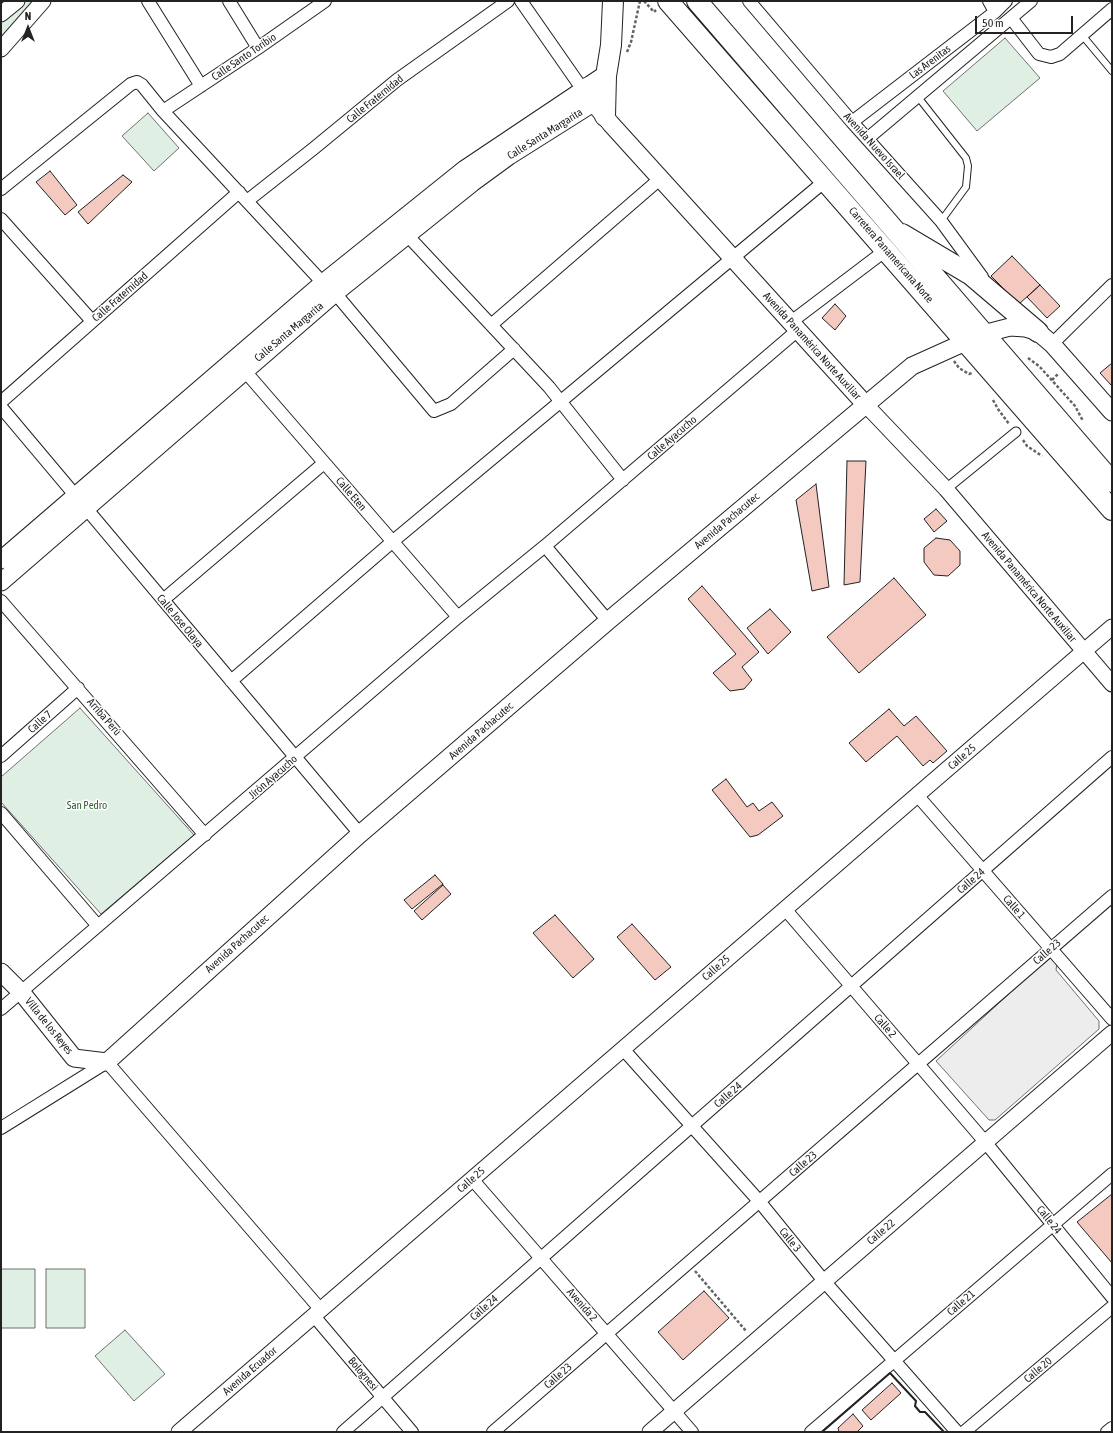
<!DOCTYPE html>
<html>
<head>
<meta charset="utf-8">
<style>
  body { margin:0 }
  #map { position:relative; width:1113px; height:1433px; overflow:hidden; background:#fff; font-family:"Asap Condensed",sans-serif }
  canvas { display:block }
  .frame { position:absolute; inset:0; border:2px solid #222; pointer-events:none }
  .north { position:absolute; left:8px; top:8px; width:40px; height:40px; -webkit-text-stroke:3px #fff; paint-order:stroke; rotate:0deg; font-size:11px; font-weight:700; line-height:16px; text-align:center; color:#222 }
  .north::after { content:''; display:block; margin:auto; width:14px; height:18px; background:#222; clip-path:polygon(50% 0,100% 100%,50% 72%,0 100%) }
  .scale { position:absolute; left:975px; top:16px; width:98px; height:18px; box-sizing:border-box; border:2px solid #222; border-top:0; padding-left:5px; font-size:12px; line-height:14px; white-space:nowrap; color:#222; -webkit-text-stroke:3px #fff; paint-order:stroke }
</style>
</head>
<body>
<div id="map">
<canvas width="1113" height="1433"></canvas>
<div class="frame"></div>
<div class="north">N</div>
<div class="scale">50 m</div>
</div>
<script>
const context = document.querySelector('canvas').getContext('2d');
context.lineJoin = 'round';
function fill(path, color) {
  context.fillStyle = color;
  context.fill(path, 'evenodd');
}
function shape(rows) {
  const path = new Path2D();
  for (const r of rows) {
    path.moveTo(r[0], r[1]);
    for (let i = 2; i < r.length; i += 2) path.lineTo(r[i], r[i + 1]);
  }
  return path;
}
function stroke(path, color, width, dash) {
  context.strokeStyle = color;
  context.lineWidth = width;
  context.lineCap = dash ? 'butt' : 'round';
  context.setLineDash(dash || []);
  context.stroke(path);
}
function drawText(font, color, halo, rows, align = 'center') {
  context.font = font + ' "Asap Condensed",sans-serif';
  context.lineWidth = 3;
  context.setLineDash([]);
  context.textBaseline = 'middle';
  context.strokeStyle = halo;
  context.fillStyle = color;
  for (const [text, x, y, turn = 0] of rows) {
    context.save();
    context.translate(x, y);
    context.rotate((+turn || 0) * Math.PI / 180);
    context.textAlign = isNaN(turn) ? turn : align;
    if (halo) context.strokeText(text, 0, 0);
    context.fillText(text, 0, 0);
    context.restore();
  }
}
const green = shape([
  [26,1,34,1,1,41,1,22,26,1],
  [1005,38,1040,78,977,131,943,91,1005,38],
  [148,113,179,148,154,171,122,136,148,113],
  [80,708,194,835,101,914,1,802,1,777,80,708],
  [1,1269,35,1269,35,1328,1,1328,1,1269],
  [46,1269,85,1269,85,1328,46,1328,46,1269],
  [125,1330,165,1374,134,1401,95,1356,125,1330]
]);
fill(green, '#e0efe3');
stroke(green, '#6f6f6f', 1);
const parking = shape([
  [1049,957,1057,963,1056,970,1099,1021,1099,1029,995,1120,989,1120,936,1061,1049,957]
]);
fill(parking, '#ededed');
stroke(parking, '#6f6f6f', 1);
const building = shape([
  [50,171,77,205,65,215,36,182,50,171],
  [123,175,132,182,88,224,78,212,123,175],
  [1012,256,1040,285,1019,304,991,276,1012,256],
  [1040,285,1060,306,1047,318,1027,297,1040,285],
  [835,304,846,316,835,330,822,318,835,304],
  [1112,363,1112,386,1100,373,1112,363],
  [847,461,866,461,860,582,844,585,847,461],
  [816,484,829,587,812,591,796,500,816,484],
  [936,509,947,521,934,532,924,519,936,509],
  [936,538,950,540,960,551,960,565,948,576,934,575,924,562,924,548,936,538],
  [894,578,926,615,859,673,827,637,894,578],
  [702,586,759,652,742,667,752,680,744,689,730,691,713,673,736,654,688,599,702,586],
  [770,609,791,632,768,654,747,628,770,609],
  [889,709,904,726,916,716,947,751,933,763,930,760,923,766,897,736,866,762,849,743,889,709],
  [726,779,747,807,753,803,759,811,772,802,783,816,758,835,750,837,712,790,726,779],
  [435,875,443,884,412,909,404,900,435,875],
  [443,885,451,894,422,920,414,911,443,885],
  [555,915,594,959,573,978,533,933,555,915],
  [632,924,671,967,655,980,617,937,632,924],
  [1112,1194,1112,1263,1077,1222,1112,1194],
  [704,1291,729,1318,683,1360,658,1332,704,1291],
  [892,1383,901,1393,871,1420,862,1410,892,1383],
  [853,1414,863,1426,857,1432,839,1432,838,1428,853,1414]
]);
fill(building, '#f3c9c0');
stroke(building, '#222', 1);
const service = shape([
  [1082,35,1112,71],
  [918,97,966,158,968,166,966,187,941,221]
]);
const pedestrian = shape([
  [946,489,1016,432]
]);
const minor = shape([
  [148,1,201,86],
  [229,1,258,48],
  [521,1,583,90],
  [749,1,852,122,941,221,982,277],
  [989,1,995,12],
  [1011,18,1039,54,1051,57,1060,54,1112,9],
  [163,111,258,48,325,1],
  [852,122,995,12,1006,1],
  [867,139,1031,1],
  [1,189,131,84,137,82,142,85,163,111,323,283],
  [247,201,313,149,397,80,508,1],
  [1,219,92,321],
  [407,235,549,387,623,480],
  [335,293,434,411,451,404,514,349],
  [791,322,886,250],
  [491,325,661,178],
  [1052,344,1112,285],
  [244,370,458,617],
  [1,402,239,192],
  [1,407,360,834],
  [545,546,608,621],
  [163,600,324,463],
  [1,601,205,835],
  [231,681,392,542,825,181],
  [1,756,78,688],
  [917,795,1112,1019],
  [1,813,98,926],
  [785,909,986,1143,1112,1297],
  [1,1009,458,617,545,546,798,330],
  [623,1049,759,1201,824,1281,957,1432],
  [1,1128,107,1062,321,1310],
  [472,1179,692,1432],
  [314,1316,412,1432],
  [343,1432,1112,757],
  [493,1432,1112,896],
  [811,1432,1112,1174],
  [964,1432,1112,1307],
  [1107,1432,1112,1428]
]);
const tertiary = shape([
  [1,14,17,1],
  [1,49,43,1],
  [865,404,946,489,1112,684],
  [179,1432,1112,627],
  [650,1432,1112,1033]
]);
const secondary = shape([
  [1,560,323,283,465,169,583,90,611,124,865,404],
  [1,582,335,293,472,183,509,156,593,103],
  [1,972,22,993,74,1058,107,1062,360,834,608,621,912,366,983,334,1010,327,1025,328,1038,332,1052,344,1112,412]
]);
const trunk = shape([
  [668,1,1112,510],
  [697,1,1112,482],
  [583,90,591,86,606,76],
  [605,116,606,76,611,45,613,1],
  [902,234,971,275,1038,332]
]);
stroke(service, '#222', 8);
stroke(pedestrian, '#222', 11);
stroke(minor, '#222', 14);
stroke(tertiary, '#222', 17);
stroke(secondary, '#222', 19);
stroke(trunk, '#222', 22);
stroke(shape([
  [644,1,654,12,656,10],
  [627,52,631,42,640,1],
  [1028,358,1039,366,1075,406,1083,421],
  [954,361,959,368,969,374,972,373],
  [1052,380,1059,373],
  [993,400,998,409,1009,424],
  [1023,440,1027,446,1042,456],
  [695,1271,746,1331]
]), '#646464', 2.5, [3, 2]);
stroke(service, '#fff', 6);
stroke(pedestrian, '#fff', 9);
stroke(minor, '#fff', 12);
stroke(tertiary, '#fff', 15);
stroke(secondary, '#fff', 17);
stroke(trunk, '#fff', 20);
stroke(shape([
  [822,1432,890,1373,916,1401,915,1406,920,1412,925,1412,944,1432]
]), '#222', 2);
drawText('11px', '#222', '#fff', [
  ["Calle Santo Toribio",244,57,-34],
  ["Las Arenitas",930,62,-37],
  ["Calle Fraternidad",375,99,-39],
  ["Calle Santa Margarita",545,134,-32],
  ["Avenida Nuevo Israel",874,146,48],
  ["Carretera Panamericana Norte",891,255,49],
  ["Calle Fraternidad",120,297,-41],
  ["Calle Santa Margarita",289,332,-40],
  ["Avenida Panamérica Norte Auxiliar",812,346,48],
  ["Calle Ayacucho",672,438,-41],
  ["Calle Eten",351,494,49],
  ["Avenida Pachacutec",727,521,-40],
  ["Avenida Panamérica Norte Auxiliar",1029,587,50],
  ["Calle Jose Olaya",180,621,50],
  ["Arriba Perú",104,717,49],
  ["Calle 7",40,722,-42],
  ["Avenida Pachacutec",481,731,-41],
  ["Calle 25",962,757,-41],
  ["Jirón Ayacucho",273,777,-41],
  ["Calle 24",971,881,-41],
  ["Calle 1",1014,907,49],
  ["Avenida Pachacutec",237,944,-42],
  ["Calle 23",1047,952,-41],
  ["Calle 25",716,968,-41],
  ["Villa de los Reyes",49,1026,51],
  ["Calle 2",885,1026,49],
  ["Calle 24",728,1095,-41],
  ["Calle 23",803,1164,-41],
  ["Calle 25",471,1180,-41],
  ["Calle 24",1049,1220,51],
  ["Calle 22",881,1232,-40],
  ["Calle 3",790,1240,51],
  ["Calle 21",961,1303,-41],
  ["Avenida 2",582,1305,49],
  ["Calle 24",484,1308,-41],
  ["Calle 20",1038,1370,-40],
  ["Avenida Ecuador",250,1371,-41],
  ["Bolognesi",363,1374,50],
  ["Calle 23",558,1376,-41]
]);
drawText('11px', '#2f5e38', '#fff', [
  ["San Pedro",87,806]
]);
</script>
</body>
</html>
